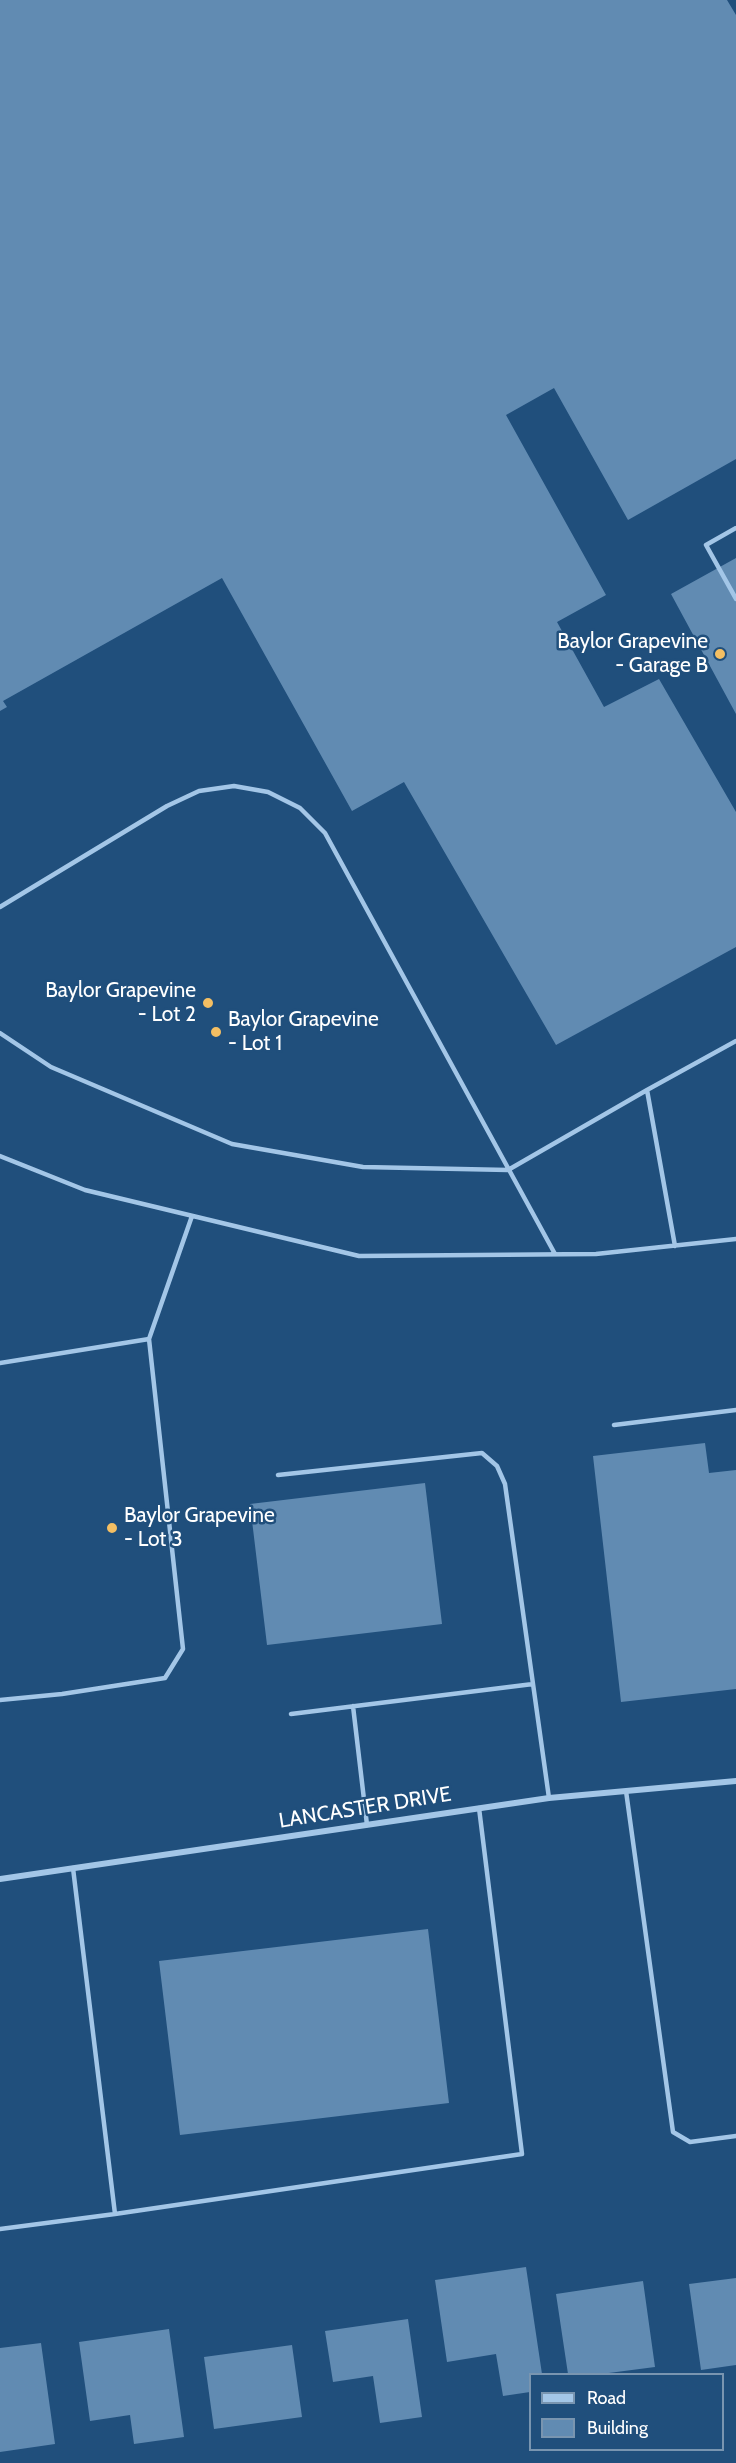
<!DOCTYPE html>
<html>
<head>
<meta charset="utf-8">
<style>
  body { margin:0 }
  #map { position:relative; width:736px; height:2463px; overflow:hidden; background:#204f7c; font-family:Cabin,sans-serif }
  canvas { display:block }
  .legend { position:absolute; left:529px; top:2373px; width:195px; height:78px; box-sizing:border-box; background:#204f7c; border:2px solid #7995b0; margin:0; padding:8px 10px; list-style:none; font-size:18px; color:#fff }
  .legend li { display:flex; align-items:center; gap:12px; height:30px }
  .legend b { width:30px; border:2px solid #7995b0 }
</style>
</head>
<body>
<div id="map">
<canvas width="736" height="2463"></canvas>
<ul class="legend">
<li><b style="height:8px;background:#a3c6e7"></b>Road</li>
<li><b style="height:16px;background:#618bb2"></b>Building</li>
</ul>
</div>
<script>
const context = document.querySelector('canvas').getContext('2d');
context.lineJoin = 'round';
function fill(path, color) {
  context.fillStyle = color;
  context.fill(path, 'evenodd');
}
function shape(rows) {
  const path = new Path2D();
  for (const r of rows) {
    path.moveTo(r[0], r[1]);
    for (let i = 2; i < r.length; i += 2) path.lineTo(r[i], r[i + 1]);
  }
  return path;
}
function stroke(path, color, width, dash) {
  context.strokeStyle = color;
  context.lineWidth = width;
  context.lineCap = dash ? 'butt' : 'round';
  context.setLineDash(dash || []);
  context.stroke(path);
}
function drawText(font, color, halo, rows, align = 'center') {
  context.font = font + ' Cabin,sans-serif';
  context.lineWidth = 5;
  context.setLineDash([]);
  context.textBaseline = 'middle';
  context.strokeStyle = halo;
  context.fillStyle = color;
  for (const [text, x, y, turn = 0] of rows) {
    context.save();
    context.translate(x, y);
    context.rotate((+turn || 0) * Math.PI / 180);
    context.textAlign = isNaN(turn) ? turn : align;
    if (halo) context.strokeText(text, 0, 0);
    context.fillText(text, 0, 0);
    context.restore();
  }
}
fill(shape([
  [0,0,727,0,736,15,736,459,628,520,554,388,506,415,606,595,557,622,604,707,659,679,736,812,736,947,556,1045,404,782,352,811,222,578,3,701,7,707,0,711],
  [736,558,736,714,671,594],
  [705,1443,709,1473,736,1470,736,1689,621,1702,593,1456],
  [425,1483,442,1624,267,1645,250,1504],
  [428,1929,449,2103,180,2135,159,1961],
  [526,2267,542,2374,530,2374,530,2392,503,2396,496,2354,447,2362,435,2280],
  [736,2278,736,2365,701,2370,689,2284],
  [643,2281,655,2367,601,2374,568,2374,556,2294],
  [408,2319,422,2417,380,2423,373,2376,333,2382,325,2331],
  [169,2329,184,2437,134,2444,130,2415,90,2421,79,2342],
  [41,2343,55,2444,0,2452,0,2348],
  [292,2345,302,2417,214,2429,204,2357]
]), '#618bb2');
stroke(shape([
  [736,528,706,545,736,599],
  [0,907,167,806,199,791,234,786,268,792,300,808,325,833,555,1254],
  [0,1033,51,1067,232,1144,363,1167,508,1170,647,1090],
  [0,1156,85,1190,359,1256,596,1254,736,1239],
  [675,1246,647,1090,736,1041],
  [0,1363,149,1339],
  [614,1425,736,1410],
  [278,1475,482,1453,497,1466,505,1484,549,1798],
  [0,1700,62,1694,165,1678,183,1649,149,1339,192,1216],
  [353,1706,367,1825],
  [291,1714,533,1684],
  [626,1791,673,2132,690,2142,736,2136],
  [73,1868,115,2214,522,2154,479,1808],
  [0,2229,115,2214]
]), '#a3c6e7', 4.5);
stroke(shape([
  [0,1879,549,1798,736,1781]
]), '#a3c6e7', 6);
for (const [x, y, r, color] of [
  [720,654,6,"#f4bf63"],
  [208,1003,6,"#f4bf63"],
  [216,1032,6,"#f4bf63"],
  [112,1528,6,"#f4bf63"]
]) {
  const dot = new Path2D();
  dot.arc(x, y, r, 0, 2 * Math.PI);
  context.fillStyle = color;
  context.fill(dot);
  stroke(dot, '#204f7c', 2);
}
drawText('21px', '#fff', '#204f7c', [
  ["Baylor Grapevine",708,642],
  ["- Garage B",708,666],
  ["Baylor Grapevine",196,991],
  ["- Lot 2",196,1015],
  ["Baylor Grapevine",228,1020,"left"],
  ["- Lot 1",228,1044,"left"],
  ["Baylor Grapevine",124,1516,"left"],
  ["- Lot 3",124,1540,"left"]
], 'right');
drawText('21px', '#fff', '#204f7c', [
  ["LANCASTER DRIVE",365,1808,-9]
]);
</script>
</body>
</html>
